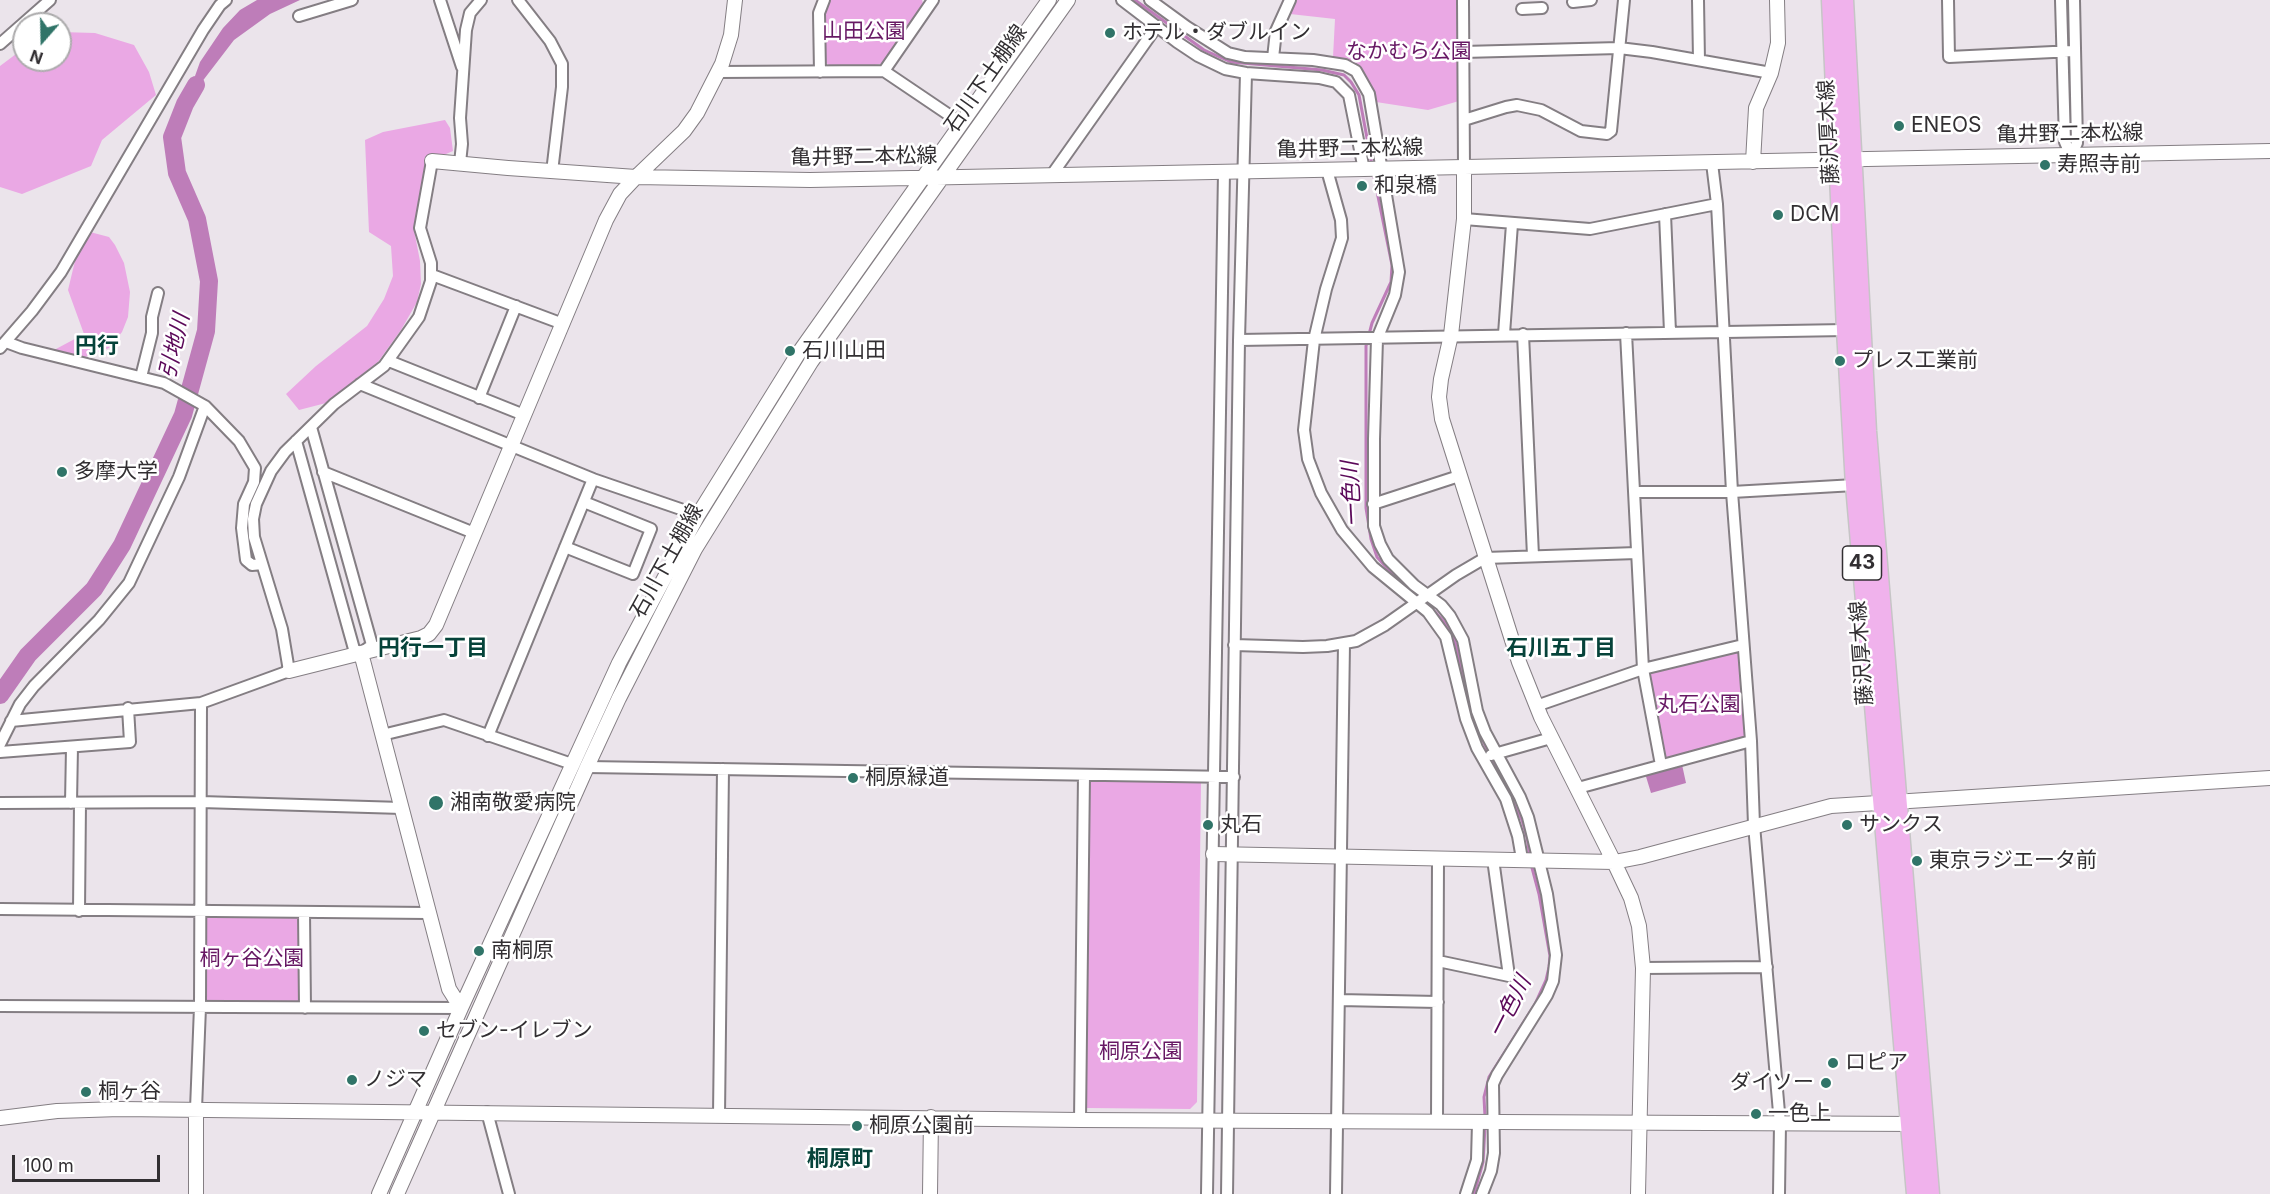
<!DOCTYPE html>
<html>
<head>
<meta charset="utf-8">
<style>
  body { margin:0 }
  #map { position:relative; width:2270px; height:1194px; overflow:hidden; background:#ebe4eb; font-family:Inter,sans-serif }
  canvas { display:block }
  .north { position:absolute; left:12px; top:12px; width:60px; height:60px; box-sizing:border-box; background:#fff; border:2px solid #adacad; border-radius:50%; rotate:200deg; font-size:16px; font-weight:700; line-height:24px; text-align:center; color:#322f32 }
  .north::after { content:''; display:block; margin:auto; width:21px; height:27px; background:#307468; clip-path:polygon(50% 0,100% 100%,50% 72%,0 100%) }
  .scale { position:absolute; left:12px; top:1155px; width:148px; height:27px; box-sizing:border-box; border:3px solid #322f32; border-top:0; padding-left:8px; font-size:18px; line-height:21px; white-space:nowrap; color:#322f32; -webkit-text-stroke:4px #fff; paint-order:stroke }
</style>
</head>
<body>
<div id="map">
<canvas width="2270" height="1194"></canvas>
<div class="north">N</div>
<div class="scale">100 m</div>
</div>
<script>
const context = document.querySelector('canvas').getContext('2d');
context.lineJoin = 'round';
function fill(path, color) {
  context.fillStyle = color;
  context.fill(path, 'evenodd');
}
function shape(rows) {
  const path = new Path2D();
  for (const r of rows) {
    path.moveTo(r[0], r[1]);
    for (let i = 2; i < r.length; i += 2) path.lineTo(r[i], r[i + 1]);
  }
  return path;
}
function stroke(path, color, width, dash) {
  context.strokeStyle = color;
  context.lineWidth = width;
  context.lineCap = dash ? 'butt' : 'round';
  context.setLineDash(dash || []);
  context.stroke(path);
}
function drawText(font, color, halo, rows, align = 'center') {
  context.font = font + ' Inter,"Noto Sans JP",sans-serif';
  context.lineWidth = 5;
  context.setLineDash([]);
  context.textBaseline = 'middle';
  context.strokeStyle = halo;
  context.fillStyle = color;
  for (const [text, x, y, turn = 0] of rows) {
    context.save();
    context.translate(x, y);
    context.rotate((+turn || 0) * Math.PI / 180);
    context.textAlign = isNaN(turn) ? turn : align;
    if (halo) context.strokeText(text, 0, 0);
    context.fillText(text, 0, 0);
    context.restore();
  }
}
fill(shape([
  [829,0,922,0,923,4,884,63,870,66,829,65,825,62,823,16],
  [1297,0,1459,0,1459,101,1428,110,1376,102,1364,73,1351,62,1333,57,1335,19,1290,14],
  [60,32,95,33,134,45,149,72,156,95,102,140,91,166,22,194,0,187,0,66,24,48,24,60,60,60],
  [445,120,450,128,453,151,425,163,414,230,420,261,421,284,417,302,401,330,378,362,326,403,299,410,286,394,316,366,367,326,384,299,393,276,391,246,369,232,365,140,383,132],
  [90,232,109,237,115,245,124,263,130,292,128,317,122,332,109,348,85,357,65,361,41,357,84,334,68,290,75,261],
  [1743,645,1751,741,1661,765,1643,669],
  [1089,781,1201,783,1197,1102,1190,1109,1087,1108,1084,1105],
  [199,910,304,912,305,1008,200,1007]
]), '#eaa8e4');
fill(shape([
  [257,0,300,0,270,14,234,40,185,104,200,62,223,28,240,10],
  [1681,760,1686,783,1651,793,1644,770]
]), '#be7db9');
stroke(shape([
  [1135,0,1204,50,1231,62,1322,70,1344,75,1351,82,1359,95,1372,165],
  [1373,172,1392,265,1391,282,1372,323,1366,346,1366,508,1371,539,1377,557,1394,576,1420,597],
  [1425,601,1447,625,1454,637,1472,715,1488,752],
  [1491,758,1522,820,1527,837,1530,857],
  [1485,1117,1484,1097,1489,1077,1535,1004,1546,980,1549,967,1550,956,1539,894,1531,864],
  [1474,1194,1483,1162,1485,1127]
]), '#be7db9', 3);
stroke(shape([
  [0,695,28,655,94,589,122,545,183,415,206,331,209,281,197,219,177,173,172,137,185,104,196,85]
]), '#be7db9', 18);
const minor = shape([
  [440,0,462,67],
  [518,0,550,41,562,64,562,87,552,172],
  [1122,0,1177,42,1198,56,1225,69,1246,73,1319,78,1336,82,1349,95,1364,170],
  [1150,0,1187,27,1228,53,1245,57,1313,60,1345,65,1356,71,1369,94,1399,272,1395,295,1377,339,1374,439,1374,526,1380,544,1388,559,1414,585,1441,605,1450,616,1463,640,1477,711,1485,732,1520,797,1528,817,1547,894,1556,955,1553,981,1547,995,1497,1075,1493,1084,1494,1153,1491,1171,1482,1194],
  [1463,0,1464,167],
  [1698,0,1699,60],
  [1948,0,1949,57,2074,51],
  [2061,0,2065,142,2071,156],
  [1573,2,1591,0],
  [1522,9,1542,8],
  [299,16,352,0],
  [0,44,50,0],
  [1463,52,1619,48,1652,52,1771,73],
  [1273,58,1276,31,1290,0],
  [884,71,961,123],
  [718,72,884,71,933,0],
  [820,72,819,13,824,0],
  [1464,120,1506,107,1517,105,1541,110,1581,131,1607,134,1611,131,1624,0],
  [2071,156,2077,143,2074,0],
  [460,163,462,144,460,118,466,30,470,13,481,0],
  [1712,163,1717,204,1732,492,1751,741,1754,825,1780,1124,1779,1194],
  [1327,170,1341,220,1342,238,1326,289,1314,340,1304,430,1308,459,1321,493,1342,530,1373,567,1428,612,1446,637,1466,719,1477,748,1506,799,1518,836,1522,859],
  [1051,176,1157,26],
  [1665,214,1670,332],
  [1464,219,1590,229,1717,204],
  [432,275,563,324],
  [1626,333,1643,669,1661,765],
  [1504,334,1512,224],
  [1523,334,1533,556],
  [1239,340,1846,330],
  [6,342,22,348,164,383,205,406,239,441,255,468,254,482,244,504,242,528,246,560,252,565,262,564],
  [0,348,32,311,61,272,203,30,220,5,226,0],
  [389,361,524,415],
  [141,377,152,333,152,317,158,293],
  [360,384,593,479,698,515],
  [479,398,516,306],
  [296,441,354,649,361,653,372,645,311,427],
  [323,472,474,533],
  [1634,492,1732,492,1855,485],
  [1373,504,1459,476],
  [565,547,633,574,651,529,584,502],
  [1234,645,1303,647,1327,646,1356,641,1385,625,1456,575,1485,558,1637,553],
  [1536,706,1643,669,1743,645],
  [11,721,201,703],
  [382,735,444,720,572,764],
  [488,736,593,479],
  [0,744,20,704,34,686,99,620,129,583,179,477,205,406],
  [0,752,130,742,128,708],
  [1491,755,1551,738],
  [587,767,1234,777],
  [1578,788,1751,741],
  [0,803,201,802,402,808],
  [71,803,72,747],
  [0,909,428,913],
  [79,911,80,803],
  [304,912,305,1008],
  [1438,961,1509,976,1493,859],
  [1643,968,1767,967],
  [1339,1000,1438,1002],
  [0,1006,461,1008],
  [196,1109,200,1007,201,703,289,671,282,629,254,537,253,519,256,504,271,471,285,452,334,404,384,366,419,317,431,281,431,263,420,228,432,161],
  [487,1112,509,1194],
  [719,1115,723,769],
  [1080,1120,1084,775],
  [1437,1122,1438,859],
  [1207,1194,1224,172],
  [1227,1194,1239,340,1246,73],
  [1336,1194,1344,644],
  [1466,1194,1477,1160,1478,1123]
]);
const tertiary = shape([
  [432,161,508,168,636,177,810,180,2270,151],
  [1753,162,1756,108,1771,73,1778,43,1777,0],
  [1464,167,1464,219,1451,335,1441,379,1439,397,1442,419,1519,662,1541,717,1614,862,1631,898,1639,926,1643,968,1638,1194],
  [361,653,449,989,461,1008],
  [289,671,421,638,429,634,436,625,606,220,620,194,636,177,684,131,697,113,722,64,731,35,735,0],
  [1213,854,1614,862,1640,857,1831,806,2270,778],
  [0,1118,57,1111,120,1109,1080,1120,1918,1124],
  [196,1194,196,1109],
  [379,1194,461,1008,619,663,698,515,798,354,1049,0],
  [397,1194,587,767,619,698,695,549,811,362,1068,0],
  [930,1194,931,1117]
]);
const primary = shape([
  [1831,0,1846,330,1855,485,1916,1194],
  [1844,0,1867,431,1930,1194]
]);
stroke(minor, '#847e83', 14);
stroke(tertiary, '#847e83', 16);
stroke(primary, '#c6c5c6', 21);
stroke(minor, '#fff', 10);
stroke(tertiary, '#fff', 14);
stroke(primary, '#f0b2ec', 18);
for (const [x, y, r, color] of [
  [1110,33,6,"#307468"],
  [1899,126,6,"#307468"],
  [2045,165,6,"#307468"],
  [1362,186,6,"#307468"],
  [1778,215,6,"#307468"],
  [790,351,6,"#307468"],
  [1840,361,6,"#307468"],
  [62,472,6,"#307468"],
  [853,778,6,"#307468"],
  [436,803,8,"#307468"],
  [1208,825,6,"#307468"],
  [1847,825,6,"#307468"],
  [1917,861,6,"#307468"],
  [479,951,6,"#307468"],
  [424,1031,6,"#307468"],
  [1833,1063,6,"#307468"],
  [352,1080,6,"#307468"],
  [1826,1083,6,"#307468"],
  [86,1092,6,"#307468"],
  [1756,1114,6,"#307468"],
  [857,1126,6,"#307468"]
]) {
  const dot = new Path2D();
  dot.arc(x, y, r, 0, 2 * Math.PI);
  context.fillStyle = color;
  context.fill(dot);
  stroke(dot, '#fff', 2);
}
for (const [x, y, w] of [
  [1862,563,39]
]) {
  const box = new Path2D();
  box.roundRect(x - w / 2, y - 17, w, 34, 4.5);
  context.fillStyle = '#fff';
  context.fill(box);
  stroke(box, '#322f32', 1.5);
}
drawText('bold 20px', '#322f32', null, [
  ["43",1862,563]
]);
drawText('21px', '#671864', '#fff', [
  ["山田公園",864,32],
  ["なかむら公園",1409,52],
  ["丸石公園",1699,705],
  ["桐ヶ谷公園",252,959],
  ["桐原公園",1141,1052]
]);
drawText('21px', '#322f32', '#fff', [
  ["ホテル・ダブルイン",1122,33],
  ["ENEOS",1911,126],
  ["寿照寺前",2057,165],
  ["和泉橋",1374,186],
  ["DCM",1790,215],
  ["石川山田",802,351],
  ["プレス工業前",1852,361],
  ["多摩大学",74,472],
  ["桐原緑道",865,778],
  ["湘南敬愛病院",450,803],
  ["丸石",1220,825],
  ["サンクス",1859,825],
  ["東京ラジエータ前",1929,861],
  ["南桐原",491,951],
  ["セブン-イレブン",436,1031],
  ["ロピア",1845,1063],
  ["ノジマ",364,1080],
  ["ダイソー",1814,1083,"right"],
  ["桐ヶ谷",98,1092],
  ["一色上",1768,1114],
  ["桐原公園前",869,1126]
], 'left');
drawText('21px', '#322f32', '#fff', [
  ["石川下土棚線",986,79,-55],
  ["藤沢厚木線",1829,132,-93],
  ["亀井野二本松線",2070,134,-1],
  ["亀井野二本松線",1350,149,-1],
  ["亀井野二本松線",864,157,-1],
  ["石川下土棚線",667,561,-61],
  ["藤沢厚木線",1862,653,-94]
]);
drawText('bold 22px', '#06433a', '#fff', [
  ["円行",97,346],
  ["円行一丁目",433,648],
  ["石川五丁目",1561,648],
  ["桐原町",840,1159]
]);
drawText('italic 22px', '#5b0859', '#fff', [
  ["引地川",175,346,-77],
  ["一色川",1352,494,-93],
  ["一色川",1510,1007,-63]
]);
</script>
</body>
</html>
